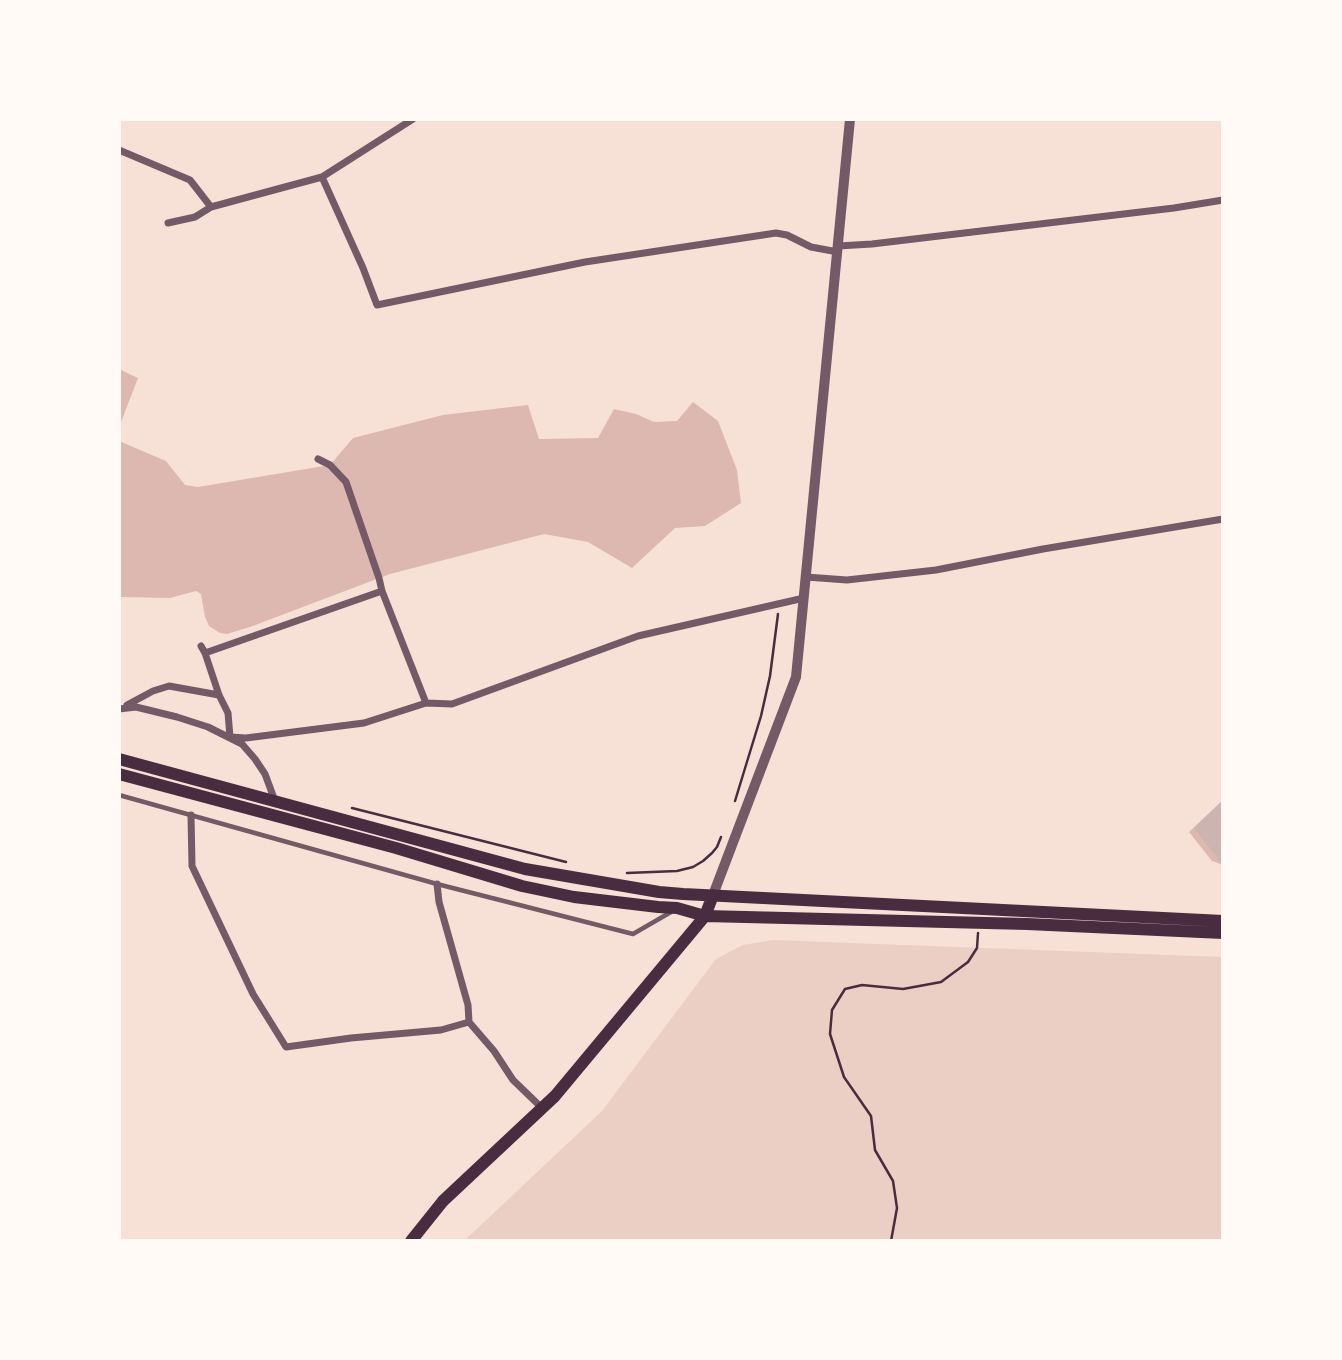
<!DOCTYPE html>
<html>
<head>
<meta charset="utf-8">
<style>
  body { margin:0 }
  #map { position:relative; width:1342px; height:1360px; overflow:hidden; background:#f7e1d7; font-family:Georgia,serif }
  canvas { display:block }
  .frame { position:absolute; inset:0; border:121px solid #fffaf5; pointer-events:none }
</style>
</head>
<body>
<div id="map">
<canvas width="1342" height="1360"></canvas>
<div class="frame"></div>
</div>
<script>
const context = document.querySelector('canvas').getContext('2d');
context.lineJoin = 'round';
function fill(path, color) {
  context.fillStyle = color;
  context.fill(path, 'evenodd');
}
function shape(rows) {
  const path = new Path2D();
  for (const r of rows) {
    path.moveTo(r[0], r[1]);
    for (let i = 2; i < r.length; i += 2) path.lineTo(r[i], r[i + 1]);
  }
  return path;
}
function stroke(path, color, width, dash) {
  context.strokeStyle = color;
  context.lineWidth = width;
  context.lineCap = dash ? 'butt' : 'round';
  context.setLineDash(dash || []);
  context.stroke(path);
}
fill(shape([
  [773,940,1223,957,1223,1241,464,1241,602,1111,716,959,743,945]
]), '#ebcfc5');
fill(shape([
  [119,369,138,378,121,422,119,421],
  [693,402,718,421,737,470,741,503,705,526,675,528,632,568,588,542,544,534,390,574,250,627,227,634,220,633,209,626,205,617,201,594,196,591,170,598,119,597,119,441,166,461,185,485,198,487,330,465,353,438,443,415,528,405,539,439,598,438,614,409,636,414,654,422,677,421],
  [1223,800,1223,865,1212,861,1189,832]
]), '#dcb8b0');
fill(shape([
  [1223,800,1223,865,1194,828]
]), '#ccb4b1');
stroke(shape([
  [735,801,761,716,770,676,778,614],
  [352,808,566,862],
  [627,873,677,871,693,867,703,861,712,853,717,847,721,837],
  [891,1241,897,1208,893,1181,875,1150,871,1116,844,1077,830,1034,832,1010,845,989,862,985,903,989,941,982,968,962,977,948,978,933]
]), '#4a2c40', 2.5);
stroke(shape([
  [119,795,437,884,633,934,671,912]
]), '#755966', 4.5);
stroke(shape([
  [119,150,190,180,211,207,322,177,363,268,377,305,585,262,776,233,787,235,811,247,838,252],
  [322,177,413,119],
  [168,223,195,217,211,207],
  [838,246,872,244,1174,208,1223,200],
  [318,459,330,465,346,482,379,578,382,591],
  [806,577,847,580,936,570,1043,549,1223,519],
  [201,646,205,653,219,695,228,713,230,737,246,738,364,723,426,703,452,704,638,636,804,598],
  [205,653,382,591,426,703],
  [127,705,153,691,169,686,219,695],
  [119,709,136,707,177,717,208,727,242,744,255,759,265,774,275,801],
  [191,815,192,866,253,994,286,1047,351,1038,441,1030,469,1022,494,1051,513,1080,542,1108],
  [437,884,439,902,468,1005,469,1022]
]), '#755966', 7);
stroke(shape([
  [713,895,796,677,850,119]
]), '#755966', 10);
stroke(shape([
  [119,759,525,869,659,892,683,894,1223,921],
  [119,774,396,848,522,886,574,897,658,907,677,908,705,916,1027,924,1223,933],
  [411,1241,443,1201,555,1096,705,916,713,895]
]), '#4a2c40', 12);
</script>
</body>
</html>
